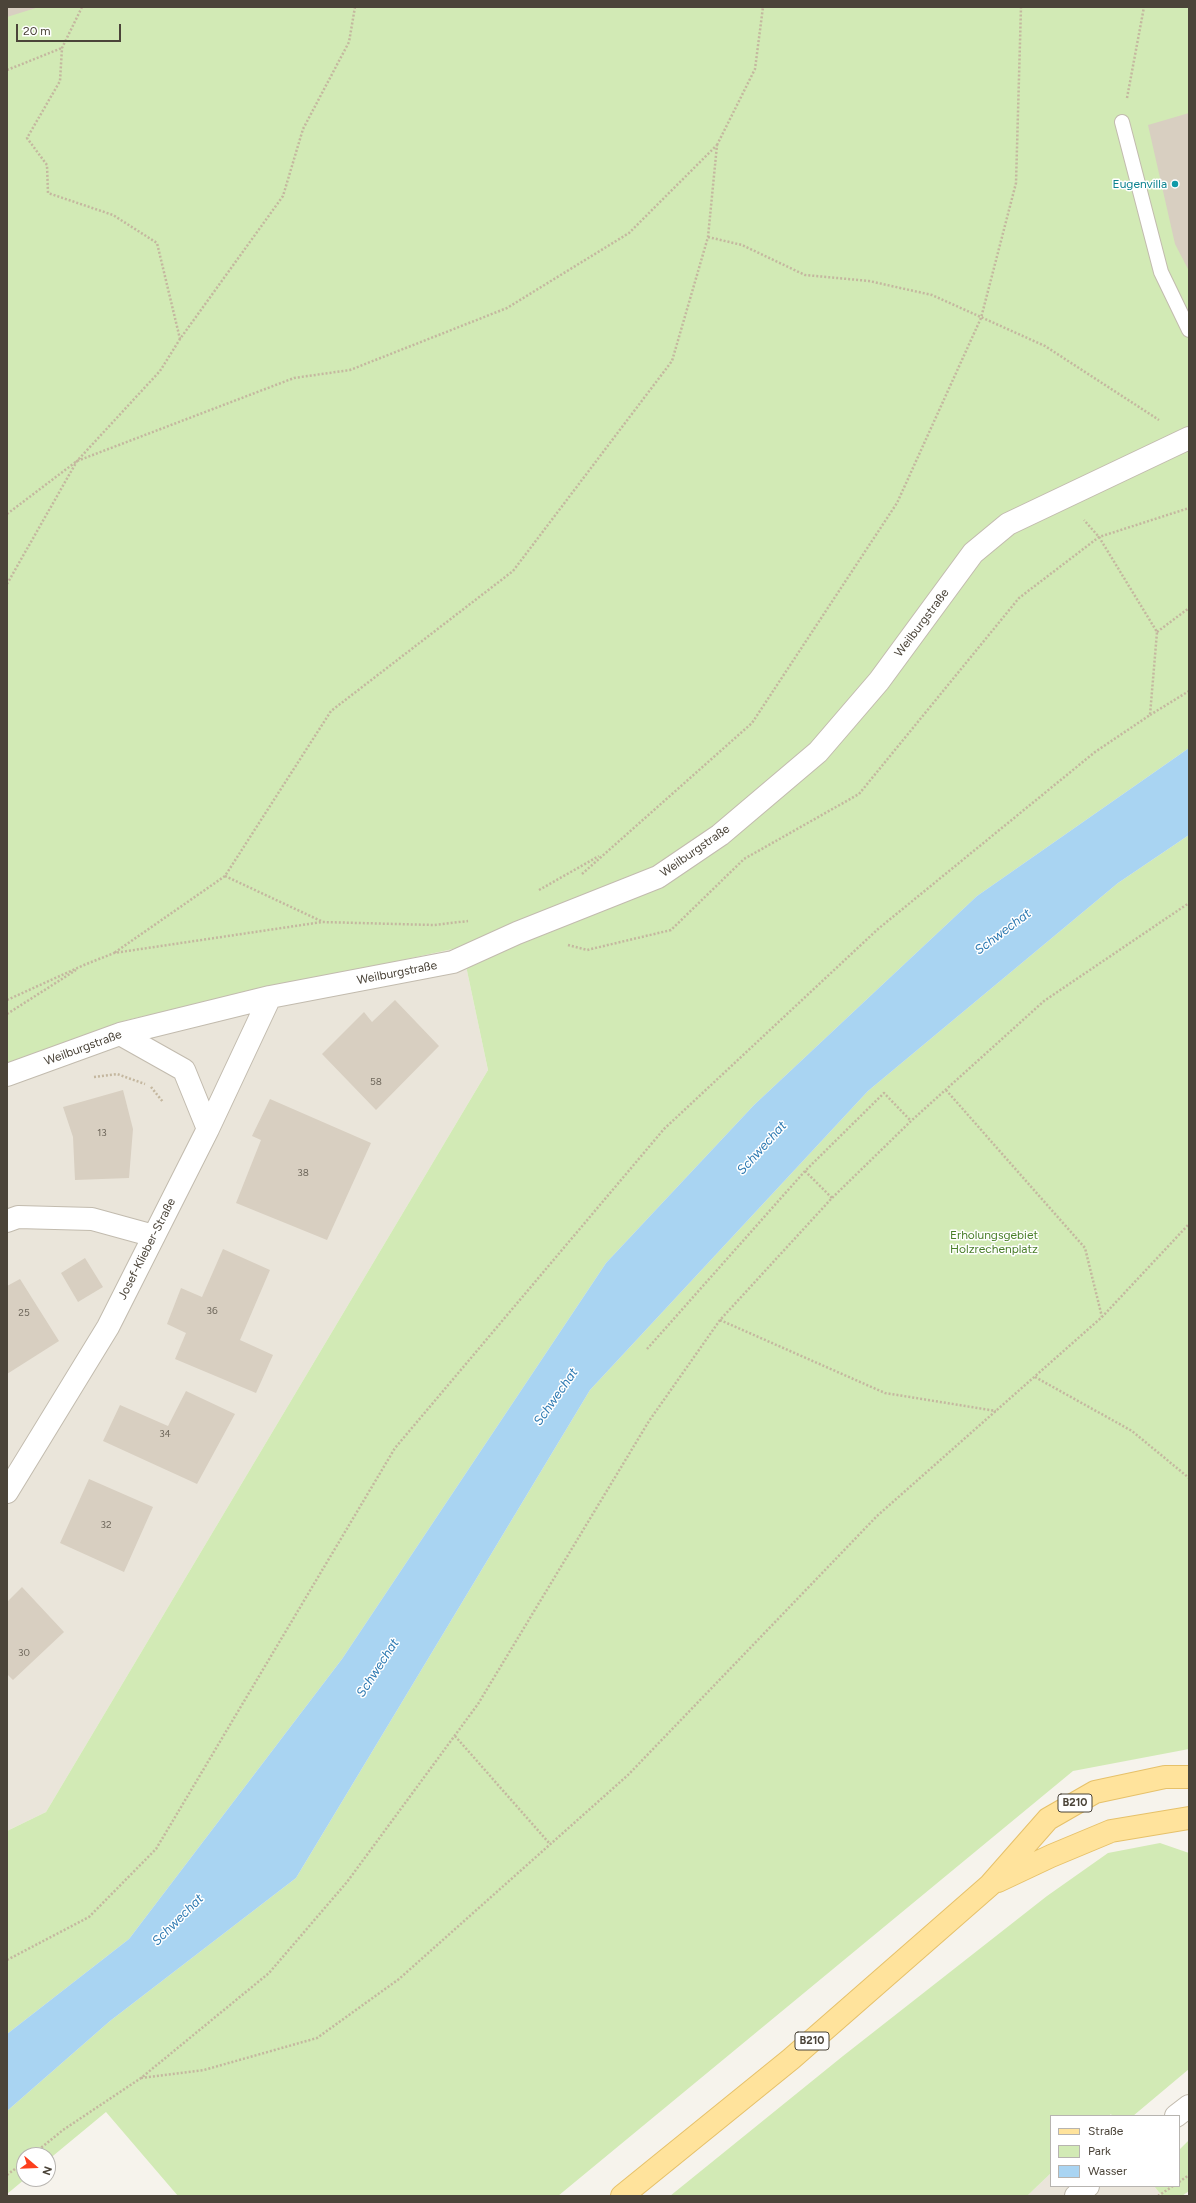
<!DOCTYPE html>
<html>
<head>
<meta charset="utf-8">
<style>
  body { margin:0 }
  #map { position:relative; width:1196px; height:2203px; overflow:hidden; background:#f6f3ec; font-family:Figtree,sans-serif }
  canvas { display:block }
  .frame { position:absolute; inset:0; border:8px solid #4b4439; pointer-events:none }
  .legend { position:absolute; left:1050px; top:2115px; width:130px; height:72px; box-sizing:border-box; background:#fff; border:1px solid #b7b4b0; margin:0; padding:5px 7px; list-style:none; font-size:12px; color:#4b4439 }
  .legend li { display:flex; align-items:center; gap:8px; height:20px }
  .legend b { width:20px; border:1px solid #b7b4b0 }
  .north { position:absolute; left:16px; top:2147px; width:40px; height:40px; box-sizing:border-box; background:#fff; border:1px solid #b7b4b0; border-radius:50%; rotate:109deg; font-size:11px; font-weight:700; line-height:16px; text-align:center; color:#4b4439 }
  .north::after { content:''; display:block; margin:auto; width:14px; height:18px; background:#fc3f1d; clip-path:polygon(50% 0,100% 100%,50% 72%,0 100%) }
  .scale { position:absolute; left:16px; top:24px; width:105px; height:18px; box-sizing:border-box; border:2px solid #4b4439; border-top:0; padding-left:5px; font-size:12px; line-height:14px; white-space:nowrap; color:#4b4439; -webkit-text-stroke:3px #fff; paint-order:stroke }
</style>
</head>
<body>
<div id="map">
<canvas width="1196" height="2203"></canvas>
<div class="frame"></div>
<ul class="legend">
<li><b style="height:5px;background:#ffe39c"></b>Straße</li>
<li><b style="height:11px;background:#d2eab5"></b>Park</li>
<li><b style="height:11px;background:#a9d4f2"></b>Wasser</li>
</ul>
<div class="north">N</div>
<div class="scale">20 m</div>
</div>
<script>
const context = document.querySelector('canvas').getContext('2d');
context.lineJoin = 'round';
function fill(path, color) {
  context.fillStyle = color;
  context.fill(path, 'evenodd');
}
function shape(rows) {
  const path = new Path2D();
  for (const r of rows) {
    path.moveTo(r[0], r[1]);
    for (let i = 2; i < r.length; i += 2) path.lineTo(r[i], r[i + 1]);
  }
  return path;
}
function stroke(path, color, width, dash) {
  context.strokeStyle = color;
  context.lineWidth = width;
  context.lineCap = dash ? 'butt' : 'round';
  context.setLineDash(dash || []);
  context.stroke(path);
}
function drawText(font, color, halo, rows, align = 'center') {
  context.font = font + ' Figtree,sans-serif';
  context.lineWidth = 3;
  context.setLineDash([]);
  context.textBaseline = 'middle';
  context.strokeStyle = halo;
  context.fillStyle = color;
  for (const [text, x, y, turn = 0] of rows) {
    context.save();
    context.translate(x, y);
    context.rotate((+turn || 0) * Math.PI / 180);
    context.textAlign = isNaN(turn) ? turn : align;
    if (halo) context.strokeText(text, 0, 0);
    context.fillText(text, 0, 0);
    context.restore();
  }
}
fill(shape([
  [462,947,488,1070,46,1812,7,1831,7,1065,127,1020],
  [1051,2173,1051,2186,1154,2186,1162,2196,1027,2196]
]), '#eae5da');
fill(shape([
  [7,7,1189,7,1189,748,977,896,754,1105,606,1263,342,1659,129,1939,7,2034,7,1831,46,1812,488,1070,462,947,127,1020,7,1065],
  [1189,835,1189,1749,1073,1771,558,2196,178,2196,106,2112,48,2160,48,2155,24,2155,25,2179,7,2194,7,2111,110,2021,296,1878,590,1390,868,1091,1118,883],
  [1160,1843,1189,1853,1189,2069,1133,2116,1112,2116,1111,2114,1109,2116,1051,2116,1051,2173,1027,2196,670,2196,843,2056,1047,1896,1108,1853],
  [1189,2140,1189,2191,1182,2196,1162,2196,1154,2186,1179,2186,1179,2150]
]), '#d2eab5');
fill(shape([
  [1189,748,1189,835,1118,883,868,1091,590,1390,296,1878,110,2021,7,2111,7,2034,129,1939,342,1659,606,1263,754,1105,977,896]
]), '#a9d4f2');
fill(shape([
  [7,7,39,7,7,17],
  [1189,113,1189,271,1175,244,1148,125],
  [395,1000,439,1046,376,1110,322,1054,364,1012,372,1022],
  [123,1090,133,1129,129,1178,75,1180,73,1137,63,1107],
  [270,1099,371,1143,327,1240,236,1203,261,1140,252,1136],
  [223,1249,270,1270,240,1340,273,1355,256,1393,175,1359,186,1333,167,1324,181,1288,202,1297],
  [85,1258,103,1287,78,1302,61,1273],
  [20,1279,59,1341,7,1374,7,1286],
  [186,1391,235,1414,197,1484,103,1441,120,1405,168,1426],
  [89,1479,153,1507,124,1572,60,1543],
  [22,1587,64,1632,13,1680,7,1674,7,1602]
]), '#d8cfc1');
const service = shape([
  [1122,122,1161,272,1189,330]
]);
const minor = shape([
  [120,1034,184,1070,208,1129],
  [7,1075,120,1034,270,997,453,962,517,933,658,877,720,835,818,752,879,681,973,553,1008,524,1189,438],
  [7,1221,18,1217,92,1219,154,1236],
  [7,1492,108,1327,208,1129,270,997]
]);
const tertiary = shape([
  [1176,2116,1189,2106],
  [1076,2196,1088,2186]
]);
const primary = shape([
  [998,1881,1051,1856,1111,1831,1189,1818],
  [622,2196,791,2059,990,1885,1048,1819,1095,1792,1165,1777,1189,1777]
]);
stroke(service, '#c2bbae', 16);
stroke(minor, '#c2bbae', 24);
stroke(tertiary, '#c2bbae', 24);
stroke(primary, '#e6c16a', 24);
stroke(shape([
  [82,7,62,48,60,81,27,138,47,165,48,193,113,215,157,243,180,339],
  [7,70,62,48],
  [1127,98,1144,7],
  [717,145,755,69,763,7],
  [708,237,742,245,805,275,869,281,932,295,1045,346,1159,420],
  [7,514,77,461,294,378,350,370,507,308,629,233,717,145,708,237,672,361,513,571,331,711,225,876,114,953],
  [7,584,77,461,160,371,180,339,283,196,303,129,349,42,355,7],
  [1157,632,1189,608],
  [1150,715,1189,691],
  [582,874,752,723,897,503,981,318,1016,183,1021,7],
  [225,876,321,921],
  [539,890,599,856],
  [568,945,587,950,671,930,744,859,859,794,1019,598,1099,537,1189,508],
  [7,1000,84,965,114,953,322,922,434,925,468,921],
  [7,1014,76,970],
  [94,1077,117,1074,145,1084],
  [151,1087,163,1102],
  [946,1090,1085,1248,1102,1317],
  [805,1171,832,1198],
  [720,1320,885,1393,996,1411],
  [647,1349,805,1171,884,1093,911,1121],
  [1035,1377,1132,1431,1189,1478],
  [455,1736,550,1844],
  [7,1960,89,1917,156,1849,395,1448,664,1129,878,929,1095,752,1150,715,1157,632,1099,537,1084,520],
  [141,2078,204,2070,317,2038,399,1979,628,1775,877,1516,1102,1317,1189,1224],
  [32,2155,63,2130,141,2078,269,1973,347,1882,478,1704,649,1421,720,1320,832,1198,911,1121,1044,1001,1189,903],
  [7,2175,24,2162],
  [1179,2182,1189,2175],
  [1158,2196,1173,2186]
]), '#c4b79f', 2.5, [2, 2]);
stroke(service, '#fff', 14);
stroke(minor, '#fff', 22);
stroke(tertiary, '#fff', 22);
stroke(primary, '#ffe39c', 22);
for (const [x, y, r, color] of [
  [1175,184,4,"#0f9aa8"]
]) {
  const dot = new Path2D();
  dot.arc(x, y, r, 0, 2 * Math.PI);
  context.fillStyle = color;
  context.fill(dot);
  stroke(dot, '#fff', 1.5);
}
drawText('10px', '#6e675b', null, [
  ["58",376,1082],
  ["13",102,1133],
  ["38",303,1173],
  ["36",212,1311],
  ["25",24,1313],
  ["34",165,1434],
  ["32",106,1525],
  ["30",24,1653]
]);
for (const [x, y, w] of [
  [1075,1803,34],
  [812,2041,34]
]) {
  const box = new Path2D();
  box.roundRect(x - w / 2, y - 9, w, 18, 3);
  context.fillStyle = '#fff';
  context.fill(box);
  stroke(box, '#4b4439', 1);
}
drawText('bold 11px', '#4b4439', null, [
  ["B210",1075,1803],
  ["B210",812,2041]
]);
drawText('12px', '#0d838f', '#fff', [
  ["Eugenvilla",1167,184]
], 'right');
drawText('12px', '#4b4439', '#fff', [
  ["Weilburgstraße",922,623,-53],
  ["Weilburgstraße",695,851,-35],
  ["Weilburgstraße",397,973,-11],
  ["Weilburgstraße",83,1048,-20],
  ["Josef-Klieber-Straße",147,1249,-63]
]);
drawText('12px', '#4a7f2a', '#fff', [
  ["Erholungsgebiet",994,1235],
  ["Holzrechenplatz",994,1249]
]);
drawText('italic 13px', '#2e7ab2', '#fff', [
  ["Schwechat",1003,932,-37],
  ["Schwechat",762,1148,-48],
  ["Schwechat",556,1397,-55],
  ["Schwechat",378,1668,-57],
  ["Schwechat",178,1920,-45]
]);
</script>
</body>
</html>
